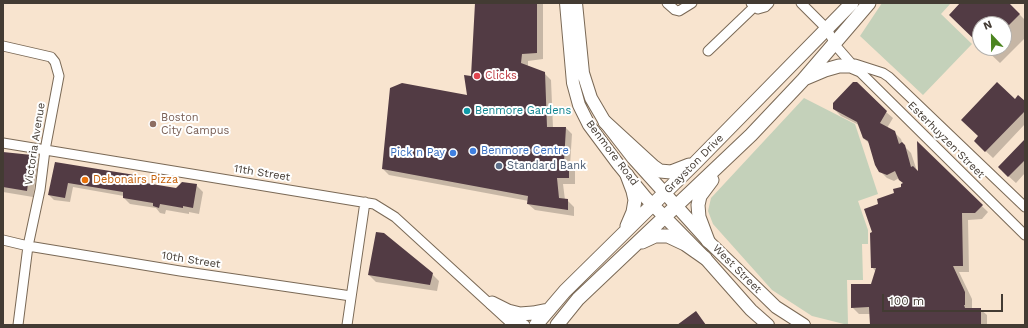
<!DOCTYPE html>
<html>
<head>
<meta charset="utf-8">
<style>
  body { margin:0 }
  #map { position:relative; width:1028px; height:328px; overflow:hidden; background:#f8e4cf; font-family:"Work Sans",sans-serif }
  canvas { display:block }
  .frame { position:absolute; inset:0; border:4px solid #433b33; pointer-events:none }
  .north { position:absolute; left:972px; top:16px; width:40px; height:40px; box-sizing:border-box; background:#fff; border:1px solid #b4b1ad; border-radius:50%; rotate:338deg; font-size:11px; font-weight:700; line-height:16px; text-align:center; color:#433b33 }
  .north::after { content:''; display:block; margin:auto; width:14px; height:18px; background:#4b841f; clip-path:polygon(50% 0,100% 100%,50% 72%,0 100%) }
  .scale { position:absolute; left:882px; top:294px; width:121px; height:18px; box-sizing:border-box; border:2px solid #433b33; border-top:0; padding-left:5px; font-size:12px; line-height:14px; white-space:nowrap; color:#433b33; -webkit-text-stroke:3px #fff; paint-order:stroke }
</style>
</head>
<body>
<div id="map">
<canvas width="1028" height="328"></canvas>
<div class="frame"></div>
<div class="north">N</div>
<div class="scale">100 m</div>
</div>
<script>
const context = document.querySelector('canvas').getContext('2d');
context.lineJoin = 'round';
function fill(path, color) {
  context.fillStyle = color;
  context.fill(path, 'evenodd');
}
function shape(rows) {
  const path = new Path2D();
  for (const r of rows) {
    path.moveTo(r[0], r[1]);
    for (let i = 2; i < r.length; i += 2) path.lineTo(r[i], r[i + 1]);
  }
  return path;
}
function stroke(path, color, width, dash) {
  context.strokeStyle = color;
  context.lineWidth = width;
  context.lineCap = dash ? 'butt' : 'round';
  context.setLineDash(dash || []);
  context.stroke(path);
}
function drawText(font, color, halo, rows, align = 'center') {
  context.font = font + ' "Work Sans",sans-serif';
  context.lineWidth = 4;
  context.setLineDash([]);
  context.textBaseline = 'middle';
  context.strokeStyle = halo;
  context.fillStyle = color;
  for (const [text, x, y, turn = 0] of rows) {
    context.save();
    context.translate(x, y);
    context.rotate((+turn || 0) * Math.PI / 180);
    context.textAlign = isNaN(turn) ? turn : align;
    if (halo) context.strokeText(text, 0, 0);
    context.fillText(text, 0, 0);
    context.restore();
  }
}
fill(shape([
  [882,3,951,3,941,14,972,44,923,95,860,36],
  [804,98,855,124,878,194,858,201,868,230,868,244,862,244,863,280,847,280,848,325,812,316,772,290,713,224,708,211,711,198]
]), '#c4d1ba');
fill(shape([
  [476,3,543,3,543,59,528,61,528,66,544,73,551,80,553,128,566,128,572,134,570,165,575,170,575,184,563,184,565,200,567,200,574,207,574,216,535,210,528,204,529,201,389,175,383,169,468,97,472,77],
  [962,3,1008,3,1025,20,1025,38,1000,63,984,48,1004,48,1004,24,980,24,980,45],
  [1025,103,1025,124,993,158,975,141],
  [834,109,886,112,893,118,887,128,894,132,901,139,903,145,911,153,917,171,919,174,918,144,988,212,982,219,968,220,969,272,959,272,972,299,972,309,980,309,987,315,987,325,871,325,870,314,859,314,852,307,872,285,876,272,872,267,873,233,880,205,895,194,905,184,899,178,894,181,887,178,880,171,870,144,863,138,859,125,841,116],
  [1025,141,1025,173,1016,183,1006,174],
  [3,153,31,156,38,163,33,197,3,192],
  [55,163,141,177,148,184,176,189,196,185,203,192,199,214,189,212,189,214,166,210,165,214,160,213,156,208,130,204,124,198,124,196,73,187,70,202,54,200,49,195],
  [432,274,439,281,437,291,376,282,369,275]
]), '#0003');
fill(shape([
  [475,3,537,3,537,53,522,54,521,63,545,72,547,127,566,127,564,162,569,163,569,178,557,178,559,198,568,199,568,210,527,204,528,196,382,169,390,88,402,83,467,95,464,75,471,76],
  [960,3,1009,3,1020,14,1004,30,1004,24,980,24,980,45,949,15],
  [853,82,857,82,887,111,880,123,895,131,899,144,902,142,905,145,911,167,913,166,918,171,917,141,983,205,975,213,962,213,963,266,953,266,965,292,965,305,964,305,965,308,981,308,981,325,870,325,869,307,851,308,851,284,871,284,876,268,871,268,870,233,872,232,864,209,878,204,877,199,894,193,893,189,901,187,901,184,903,183,899,180,895,171,887,175,879,172,875,165,868,141,863,138,857,122,833,109,833,103],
  [997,82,1015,99,1018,95,1025,101,1025,111,985,152,974,141,978,136,961,120],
  [1025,139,1025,160,1008,177,998,167],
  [3,152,32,155,27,191,3,187],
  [55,162,141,176,146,183,176,188,182,182,197,184,193,208,183,206,183,208,160,204,159,208,153,206,153,203,123,198,123,192,68,183,65,198,48,195],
  [376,232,384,233,433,273,430,285,368,275],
  [696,311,706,325,677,325]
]), '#523b44');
const minor = shape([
  [667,3,675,10,679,11,692,3],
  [751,3,758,9,765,7,769,3],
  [801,3,827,29,836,46,850,62,1025,235],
  [3,46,51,57,55,62,59,76,45,150,40,190,28,246,18,325],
  [708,51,754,7],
  [855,64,883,73,889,77,1025,207],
  [3,143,374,204,395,217,513,325],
  [3,240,28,246,180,271,351,296],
  [509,314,525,325],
  [347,325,365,202]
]);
const tertiary = shape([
  [566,3,573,83,579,105,589,125,618,164,646,198,705,258,751,310,768,325],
  [576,3,583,73,591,98,605,122,633,158,708,241,776,307,804,325]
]);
const secondary = shape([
  [806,78,825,70,839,66,851,66,858,69],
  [605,122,653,166,660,171,671,172,689,165],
  [627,175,633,191,635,200,633,212,627,226],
  [708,241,699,217,698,205,700,196,712,180],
  [642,242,655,236,668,236,685,244,705,258],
  [492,303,508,311,520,314,533,313,548,310],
  [536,325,565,291,696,162,852,3],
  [557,325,578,299,751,135,803,80,869,3]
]);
stroke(minor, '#7a6956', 11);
stroke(tertiary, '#7a6956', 14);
stroke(secondary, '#7a6956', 15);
stroke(minor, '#fff', 9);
stroke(tertiary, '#fff', 12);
stroke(secondary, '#fff', 13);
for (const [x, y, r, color] of [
  [477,76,4,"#e0444e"],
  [467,111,4,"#0f9aa8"],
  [153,124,4,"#8d6e63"],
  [473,151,4,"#3f7fe0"],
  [453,153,4,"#3f7fe0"],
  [499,166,4,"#5c6f8a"],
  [85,180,4,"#e8710a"]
]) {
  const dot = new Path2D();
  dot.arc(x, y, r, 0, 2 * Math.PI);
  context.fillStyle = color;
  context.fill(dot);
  stroke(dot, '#fff', 1.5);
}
drawText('11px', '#be3a42', '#fff', [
  ["Clicks",485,76]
], 'left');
drawText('11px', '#0d838f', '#fff', [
  ["Benmore Gardens",475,111]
], 'left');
drawText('11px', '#785e54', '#fff', [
  ["Boston",161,118],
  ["City Campus",161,131]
], 'left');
drawText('11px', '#433b33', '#fff', [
  ["Esterhuyzen Street",946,140,45],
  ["Victoria Avenue",35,144,-81],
  ["Benmore Road",612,153,53],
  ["Grayston Drive",694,164,-45],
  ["11th Street",262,173,9],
  ["10th Street",191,260,9],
  ["West Street",737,269,45]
]);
drawText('11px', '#366cbe', '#fff', [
  ["Benmore Centre",481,151],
  ["Pick n Pay",445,153,"right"]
], 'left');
drawText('11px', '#4e5e75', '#fff', [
  ["Standard Bank",507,166]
], 'left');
drawText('11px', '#c56008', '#fff', [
  ["Debonairs Pizza",93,180]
], 'left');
</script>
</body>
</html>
